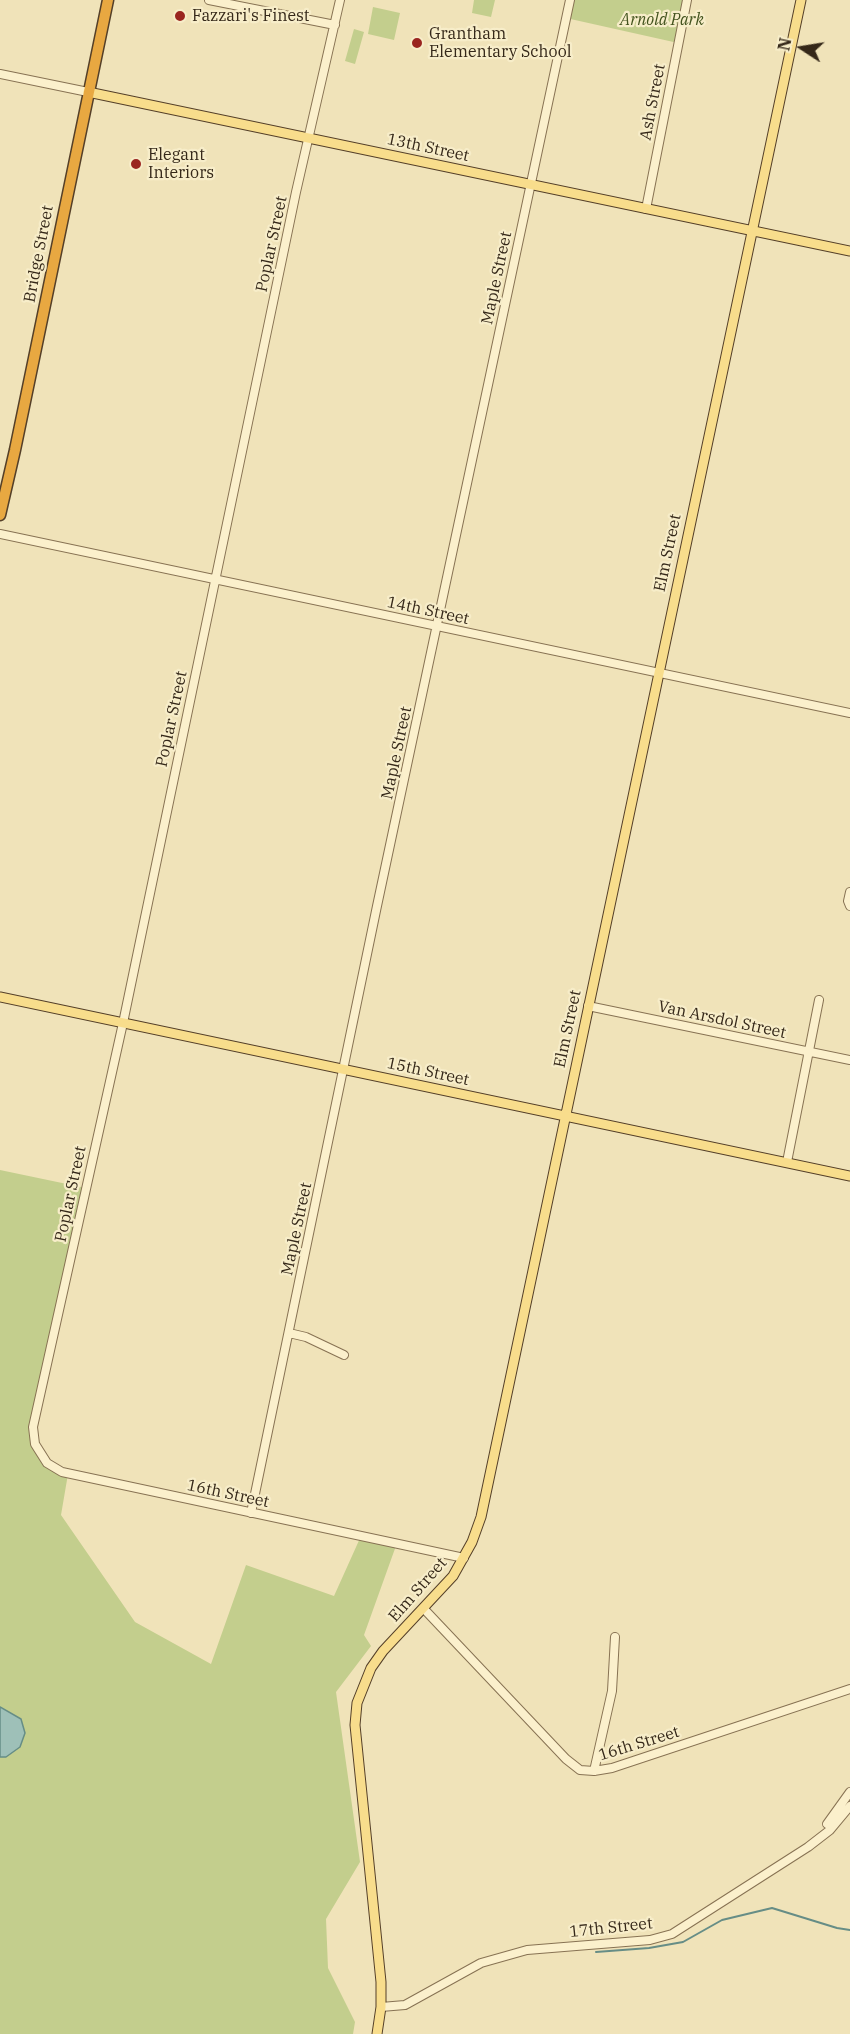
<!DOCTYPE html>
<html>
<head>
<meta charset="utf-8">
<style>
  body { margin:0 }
  #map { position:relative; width:850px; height:2034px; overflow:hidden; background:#f0e3b9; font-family:"IBM Plex Serif",serif }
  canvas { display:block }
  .north { position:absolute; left:772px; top:18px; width:60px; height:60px; -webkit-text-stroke:4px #f7edc9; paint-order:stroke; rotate:282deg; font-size:16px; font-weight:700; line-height:24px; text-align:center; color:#352819 }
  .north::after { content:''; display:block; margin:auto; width:21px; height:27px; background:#352819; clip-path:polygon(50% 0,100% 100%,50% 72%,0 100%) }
</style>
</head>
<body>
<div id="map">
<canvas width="850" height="2034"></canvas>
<div class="north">N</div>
</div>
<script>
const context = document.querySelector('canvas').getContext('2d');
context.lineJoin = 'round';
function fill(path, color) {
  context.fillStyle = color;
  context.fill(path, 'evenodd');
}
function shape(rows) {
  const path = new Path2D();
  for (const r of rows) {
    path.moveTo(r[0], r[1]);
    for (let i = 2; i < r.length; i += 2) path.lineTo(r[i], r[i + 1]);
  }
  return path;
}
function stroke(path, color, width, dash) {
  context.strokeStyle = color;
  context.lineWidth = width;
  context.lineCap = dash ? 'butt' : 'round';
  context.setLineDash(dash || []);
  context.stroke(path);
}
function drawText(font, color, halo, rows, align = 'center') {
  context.font = font + ' "IBM Plex Serif",serif';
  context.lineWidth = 4.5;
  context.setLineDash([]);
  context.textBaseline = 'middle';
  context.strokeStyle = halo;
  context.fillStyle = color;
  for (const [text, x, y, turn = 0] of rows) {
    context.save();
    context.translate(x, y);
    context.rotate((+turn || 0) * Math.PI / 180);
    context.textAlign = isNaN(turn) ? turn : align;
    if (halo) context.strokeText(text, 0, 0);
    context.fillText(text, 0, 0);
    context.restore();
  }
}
fill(shape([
  [474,0,495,0,491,17,472,13],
  [570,0,687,0,678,43,566,18],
  [373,7,400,13,394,40,368,34],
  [354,29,364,32,355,64,345,61],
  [0,1170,86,1188,33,1427,35,1444,47,1463,68,1474,61,1515,135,1622,211,1664,246,1565,334,1596,361,1536,397,1543,364,1635,371,1646,336,1692,360,1862,326,1919,328,1968,355,2022,353,2034,0,2034]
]), '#c3ce8d');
const water = shape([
  [0,1707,21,1719,25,1733,20,1747,6,1757,0,1757,0,1707]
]);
fill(water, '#9ec0b8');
stroke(water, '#668d86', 1.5);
stroke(shape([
  [596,1952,649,1948,683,1942,722,1920,772,1908,837,1928,850,1930]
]), '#668d86', 2);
const minor = shape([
  [209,0,335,25],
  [340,0,296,192,123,1023,33,1427,35,1444,47,1463,62,1472,464,1558],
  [0,74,88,92],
  [646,209,687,0],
  [0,534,850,713],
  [850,892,848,901,850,906],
  [588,1006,850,1060],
  [787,1162,819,1000],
  [289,1333,306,1337,344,1355],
  [251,1513,377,906,570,0],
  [424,1609,566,1759,580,1770,594,1771,612,1768,850,1689],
  [594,1771,612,1691,615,1637],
  [827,1824,850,1792],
  [381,2007,405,2005,481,1963,527,1950,650,1940,672,1934,808,1847,830,1830,850,1806]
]);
const major = shape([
  [88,92,850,251],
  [0,997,850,1176],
  [377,2034,381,2007,381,1982,355,1725,357,1703,371,1668,383,1651,453,1576,472,1542,481,1517,801,0]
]);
const highway = shape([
  [0,515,15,450,108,0]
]);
stroke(minor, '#877253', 10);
stroke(major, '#543f28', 11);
stroke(highway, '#543f28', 13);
stroke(minor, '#fbf0cc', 8);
stroke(major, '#f8dd8c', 9);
stroke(highway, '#e8a841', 10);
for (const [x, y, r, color] of [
  [180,16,6,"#9a251f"],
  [417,43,6,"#9a251f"],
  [136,164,6,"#9a251f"]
]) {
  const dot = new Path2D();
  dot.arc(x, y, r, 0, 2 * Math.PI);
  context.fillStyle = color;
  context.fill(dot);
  stroke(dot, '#f7edc9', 2);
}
drawText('16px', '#352819', '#f7edc9', [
  ["Fazzari's Finest",192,16],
  ["Grantham",429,34],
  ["Elementary School",429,52],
  ["Elegant",148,155],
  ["Interiors",148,173]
], 'left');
drawText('italic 16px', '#43531e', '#f7edc9', [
  ["Arnold Park",662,20]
]);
drawText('16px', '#352819', '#f7edc9', [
  ["Ash Street",653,102,-79],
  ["13th Street",428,148,12],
  ["Poplar Street",272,244,-78],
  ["Bridge Street",39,254,-79],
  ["Maple Street",497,278,-78],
  ["Elm Street",668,553,-78],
  ["14th Street",428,611,12],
  ["Poplar Street",172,719,-78],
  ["Maple Street",397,753,-78],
  ["Van Arsdol Street",722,1020,12],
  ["Elm Street",568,1029,-78],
  ["15th Street",428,1072,12],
  ["Poplar Street",71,1194,-78],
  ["Maple Street",297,1229,-78],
  ["16th Street",228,1494,12],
  ["Elm Street",418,1590,-49],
  ["16th Street",639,1744,-17],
  ["17th Street",611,1928,-6]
]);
</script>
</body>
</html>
